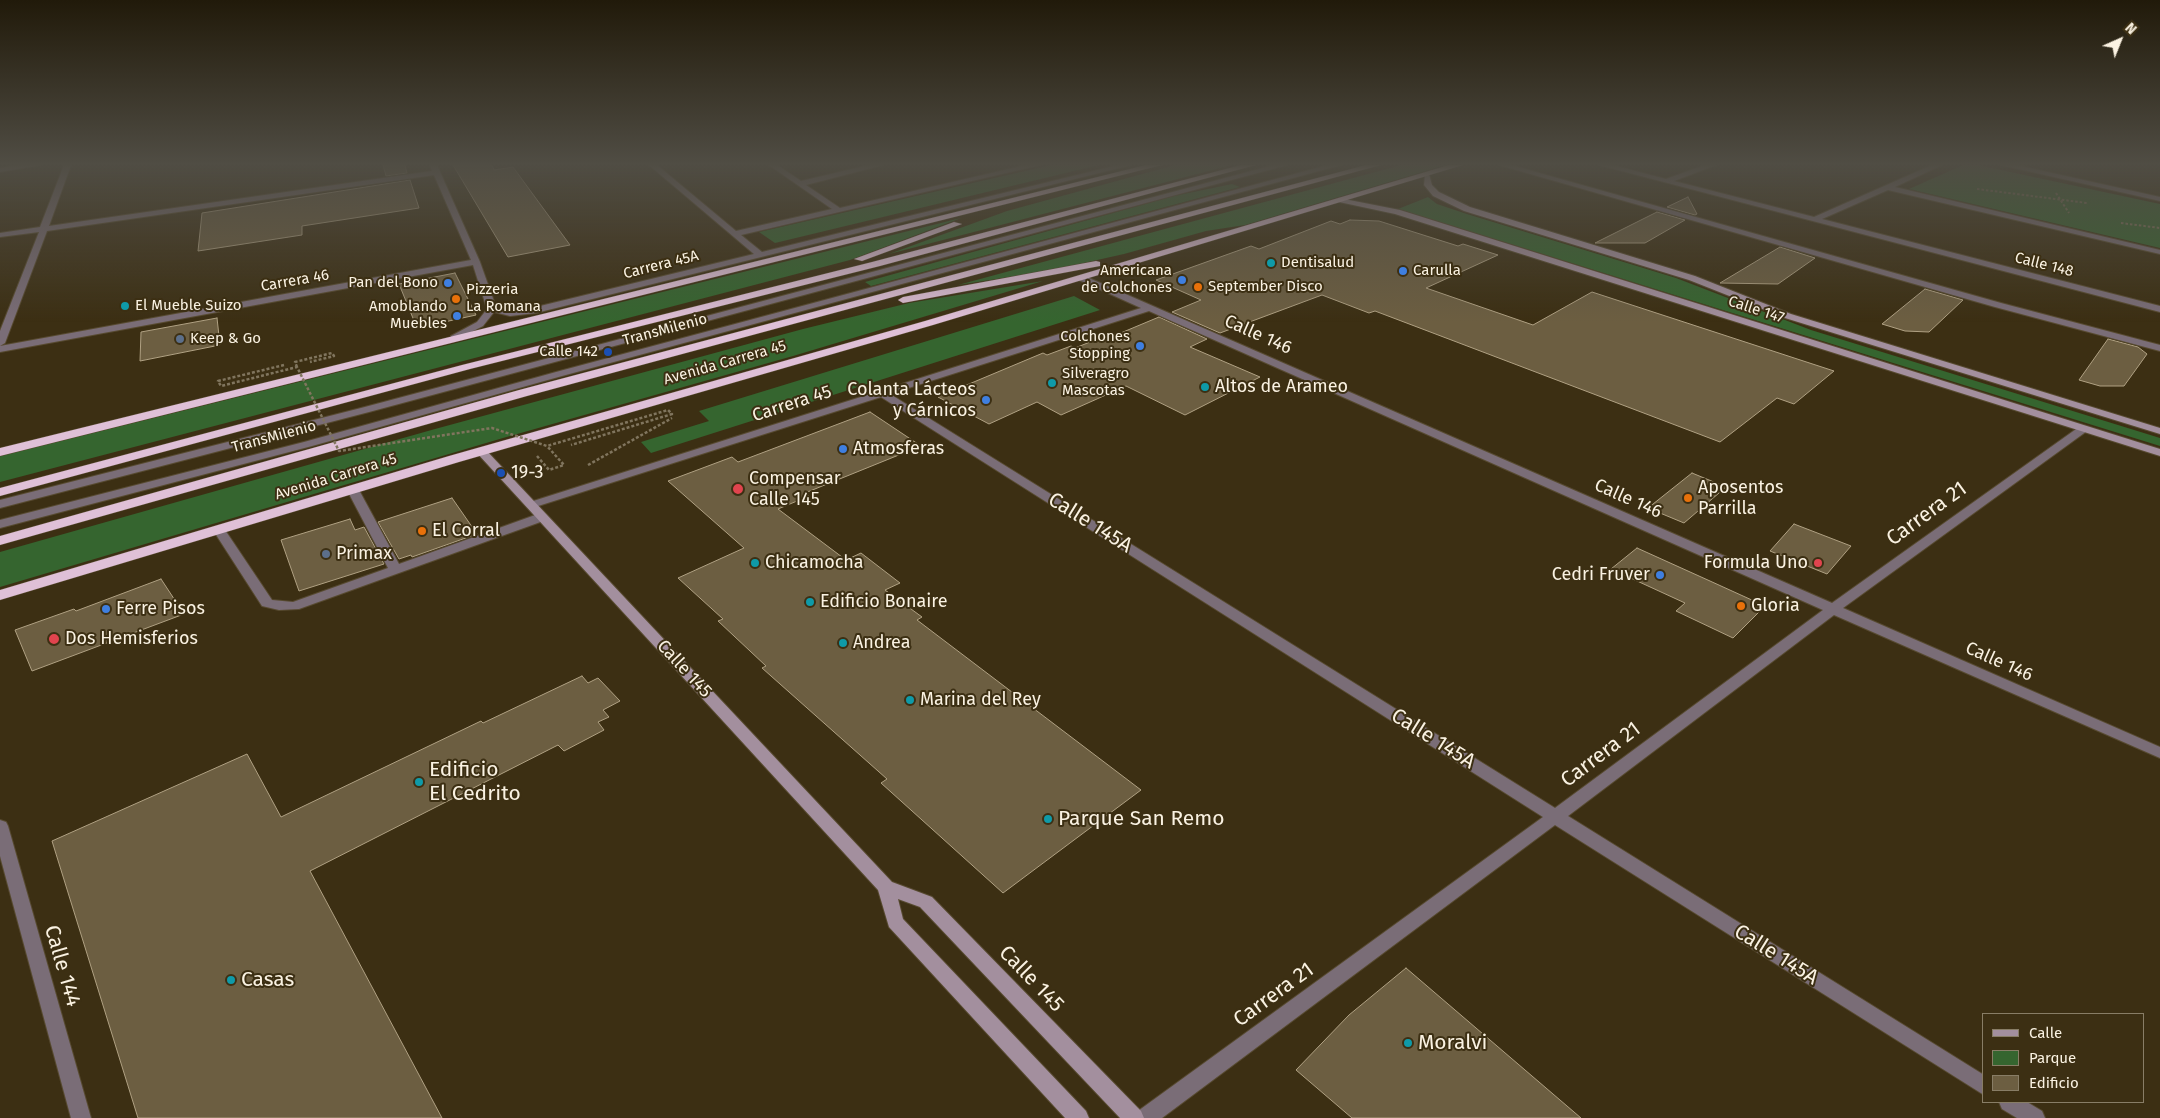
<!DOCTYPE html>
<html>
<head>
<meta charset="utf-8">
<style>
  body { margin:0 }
  #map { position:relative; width:2160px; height:1118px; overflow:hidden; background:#3c2f13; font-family:"Fira Sans",sans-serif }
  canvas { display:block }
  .legend { position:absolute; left:1982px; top:1013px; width:162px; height:90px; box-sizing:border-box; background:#3c2f13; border:1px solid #887d66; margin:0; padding:6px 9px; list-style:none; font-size:15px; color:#faf2e2 }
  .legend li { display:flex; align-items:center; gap:10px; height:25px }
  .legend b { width:25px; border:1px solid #887d66 }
  .north { position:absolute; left:2095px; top:15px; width:50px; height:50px; -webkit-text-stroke:4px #3c2f13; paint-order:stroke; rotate:44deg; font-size:14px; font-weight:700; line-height:20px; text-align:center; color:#faf2e2 }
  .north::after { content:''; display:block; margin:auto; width:18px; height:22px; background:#faf2e2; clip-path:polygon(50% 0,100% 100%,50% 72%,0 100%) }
</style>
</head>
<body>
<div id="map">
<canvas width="2160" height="1118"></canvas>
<ul class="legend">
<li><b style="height:6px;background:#a38f9e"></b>Calle</li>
<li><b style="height:14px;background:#35652f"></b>Parque</li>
<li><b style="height:14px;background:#6c5e41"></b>Edificio</li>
</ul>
<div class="north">N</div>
</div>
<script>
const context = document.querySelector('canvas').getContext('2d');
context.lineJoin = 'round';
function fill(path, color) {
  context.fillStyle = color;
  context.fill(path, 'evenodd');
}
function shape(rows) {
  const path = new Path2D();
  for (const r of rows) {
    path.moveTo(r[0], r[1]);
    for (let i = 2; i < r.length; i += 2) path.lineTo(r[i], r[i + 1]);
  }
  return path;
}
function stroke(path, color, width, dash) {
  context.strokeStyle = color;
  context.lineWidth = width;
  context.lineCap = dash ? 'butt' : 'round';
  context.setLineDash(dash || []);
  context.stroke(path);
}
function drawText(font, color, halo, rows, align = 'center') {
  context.font = font + ' "Fira Sans",sans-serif';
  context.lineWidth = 4;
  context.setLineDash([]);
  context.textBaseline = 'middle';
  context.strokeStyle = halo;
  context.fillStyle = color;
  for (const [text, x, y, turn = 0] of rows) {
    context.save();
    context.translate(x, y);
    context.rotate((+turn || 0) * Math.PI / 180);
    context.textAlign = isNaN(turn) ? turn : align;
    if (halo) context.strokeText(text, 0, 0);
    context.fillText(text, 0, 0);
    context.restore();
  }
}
fill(shape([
  [1051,165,1099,165,775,243,759,232],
  [1175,165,1232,165,889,254,1007,211],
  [1401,165,1446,165,1245,225,1206,231,1124,254,1048,271,958,285],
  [1963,165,1978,165,2160,204,2160,248,1909,189],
  [1232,184,1240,187,871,286,865,282,1174,196],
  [1428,197,1437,204,1467,214,1676,278,1811,330,2160,438,2160,446,1398,209],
  [961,218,850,260,0,482,0,456],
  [1043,281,793,356,503,438,0,587,0,552,435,429,803,329,909,303],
  [1074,296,1100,310,651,453,641,442,709,421,699,411]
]), '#35652f');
const building = shape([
  [383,165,405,165,407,173,386,176,383,165],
  [453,165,492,165,494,170,513,167,570,245,508,257,453,165],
  [410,180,419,208,302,226,302,235,198,251,202,213,410,180],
  [1688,197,1697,214,1695,215,1667,207,1688,197],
  [1657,212,1685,220,1645,243,1595,243,1657,212],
  [1350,220,1379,221,1458,246,1463,244,1498,255,1426,288,1533,325,1592,292,1834,371,1794,404,1777,398,1720,442,1375,311,1369,313,1322,295,1220,333,1172,312,1201,300,1156,280,1251,246,1259,249,1331,221,1340,224,1350,220],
  [1780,247,1815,258,1778,284,1720,283,1780,247],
  [455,273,476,315,417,328,399,284,455,273],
  [1925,289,1963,300,1929,332,1905,331,1882,324,1925,289],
  [1159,317,1207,339,1190,347,1260,377,1185,415,1126,386,1061,415,1037,402,989,424,938,397,1043,353,1047,355,1071,346,1075,348,1100,338,1104,340,1159,317],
  [217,318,220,345,140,361,141,332,217,318],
  [2108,339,2138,347,2147,354,2124,386,2100,386,2079,380,2108,339],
  [870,412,921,446,805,493,809,496,778,509,846,560,861,553,900,583,885,590,922,617,917,620,1141,790,1003,893,881,783,887,779,762,668,766,666,718,621,723,619,678,578,744,548,668,481,732,457,738,462,870,412],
  [1692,473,1726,487,1684,523,1648,508,1692,473],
  [452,498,477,534,412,557,411,555,399,559,378,522,452,498],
  [350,519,355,530,364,527,384,564,299,591,281,540,350,519],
  [1794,524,1851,546,1827,574,1770,551,1794,524],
  [1637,548,1710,581,1765,606,1733,638,1676,611,1685,603,1611,569,1637,548],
  [161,579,184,614,32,671,15,630,74,609,76,611,161,579],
  [582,676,588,683,598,678,620,701,603,710,609,717,598,722,604,730,564,751,558,745,310,871,442,1118,138,1118,52,841,247,754,281,817,481,721,483,723,582,676],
  [1406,968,1581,1118,1352,1118,1296,1070,1349,1015,1406,968]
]);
fill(building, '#6c5e41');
stroke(building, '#b0a183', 1);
const lane = shape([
  [1274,165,1287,165,369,412,0,508,0,500,361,408,1274,165],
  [1328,165,1341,165,562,376,312,446,0,528,0,520,304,442,556,372,1328,165],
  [353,487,359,490,399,564,538,514,542,513,548,517,546,520,299,609,279,610,262,606,213,530,215,527,223,527,272,600,293,602,388,568,347,490,353,487]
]);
const street = shape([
  [18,165,40,165,0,172,0,168,18,165],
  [64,165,71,165,49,226,432,171,430,165,437,165,480,262,496,307,510,310,536,307,754,254,649,165,657,165,736,231,832,209,769,165,777,165,801,181,869,165,883,165,806,185,840,208,1026,165,1040,165,741,235,762,252,1118,165,1131,165,536,313,510,316,494,312,483,326,454,341,451,340,451,336,477,322,487,309,473,265,0,352,0,346,471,260,434,175,47,231,5,343,0,346,0,331,39,232,0,237,0,233,40,227,64,165],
  [1499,165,1511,165,2001,303,2160,345,2160,351,1995,307,1499,165],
  [1599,165,1612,165,1666,179,1705,165,1716,165,1674,181,1814,217,1932,165,1942,165,1895,187,2160,250,2160,254,1888,190,1822,219,2160,306,2160,312,1599,165],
  [2001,165,2016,165,2160,197,2160,201,2001,165],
  [1082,275,1832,603,2079,427,2087,427,2087,431,1843,608,2160,747,2160,758,1834,615,1568,816,1984,1075,1984,1095,1555,825,1162,1118,1135,1118,1138,1111,1543,817,881,397,535,507,531,509,525,505,527,503,1141,308,1079,280,1078,278,1082,275],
  [1149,311,1823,610,1555,808,890,394,1149,311],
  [0,820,6,822,8,826,91,1118,71,1118,0,856,0,820],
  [1999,1102,2027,1102,2042,1111,2045,1118,2017,1118,2002,1109,1999,1102]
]);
const secondary = shape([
  [1425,174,1429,174,1432,185,1439,192,1470,207,1695,276,1791,314,2160,428,2160,434,1785,318,1689,280,1464,211,1433,196,1424,185,1425,174],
  [1339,198,1400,210,2160,449,2160,456,1395,214,1339,202,1339,198],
  [481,448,485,449,892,882,932,897,1141,1111,1144,1118,1120,1118,920,907,898,899,903,919,1086,1111,1089,1118,1065,1118,889,927,878,890,477,453,476,451,477,449,481,448]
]);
const highway = shape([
  [1146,165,1162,165,0,456,0,448,1146,165],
  [1241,165,1256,165,880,266,470,369,0,496,0,488,462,365,872,262,1241,165],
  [1366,165,1381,165,527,396,0,545,0,536,519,390,1366,165],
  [1449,165,1463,165,933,325,459,462,0,600,0,590,449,456,925,321,1449,165],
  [954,222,962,224,862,261,854,259,954,222],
  [1096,261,1100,262,1100,266,903,303,898,300,903,297,1096,261]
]);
stroke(lane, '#574a30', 2);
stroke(street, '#574a30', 2);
stroke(secondary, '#574a30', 2);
stroke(highway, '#574a30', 1);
stroke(shape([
  [1977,189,2087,203],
  [2056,193,2069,213],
  [2121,223,2160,228]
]), '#80755e', 2, [2.5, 2]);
stroke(shape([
  [588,465,672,418]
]), '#80755e', 2.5, [3, 2]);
fill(lane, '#7a6d77');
fill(street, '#7a6d77');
fill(secondary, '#a38f9e');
fill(highway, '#dfc0d7');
stroke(shape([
  [284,365,218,381,221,386,297,367,339,451,492,428,547,446,668,410,672,414,571,445],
  [297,367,295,362,332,353,334,356,310,362],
  [537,456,549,470,564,465,547,446]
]), '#80755e', 2.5, [3, 2]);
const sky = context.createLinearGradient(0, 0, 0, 322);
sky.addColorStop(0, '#211a0a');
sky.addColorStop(0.51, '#504d44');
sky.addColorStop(1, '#504d4400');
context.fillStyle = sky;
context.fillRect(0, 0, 2160, 322);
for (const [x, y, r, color] of [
  [1271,263,5,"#0f9aa8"],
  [1403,271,5,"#3f7fe0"],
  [1182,280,5,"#3f7fe0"],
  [448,283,5,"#3f7fe0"],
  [1198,287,5,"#e8710a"],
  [456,299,5,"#e8710a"],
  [125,306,5,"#0f9aa8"],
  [457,316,5,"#3f7fe0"],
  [180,339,5,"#5c6f8a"],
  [1140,346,5,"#3f7fe0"],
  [608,352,5,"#1a4fb4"],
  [1052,383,5,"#0f9aa8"],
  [1205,387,5,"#0f9aa8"],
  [986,400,5,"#3f7fe0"],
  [843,449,5,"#3f7fe0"],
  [501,473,5,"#1a4fb4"],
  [738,489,6,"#e0444e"],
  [1688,498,5,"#e8710a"],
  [422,531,5,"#e8710a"],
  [326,554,5,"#5c6f8a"],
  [755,563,5,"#0f9aa8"],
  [1818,563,5,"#e0444e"],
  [1660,575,5,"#3f7fe0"],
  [810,602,5,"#0f9aa8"],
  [1741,606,5,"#e8710a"],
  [106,609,5,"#3f7fe0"],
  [54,639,6,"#e0444e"],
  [843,643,5,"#0f9aa8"],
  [910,700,5,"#0f9aa8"],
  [419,782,5,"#0f9aa8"],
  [1048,819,5,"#0f9aa8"],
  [231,980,5,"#0f9aa8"],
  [1408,1043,5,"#0f9aa8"]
]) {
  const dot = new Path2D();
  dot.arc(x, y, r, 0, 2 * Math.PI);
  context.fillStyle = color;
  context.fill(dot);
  stroke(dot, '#3c2f13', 2);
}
drawText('15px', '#faf2e2', '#3c2f13', [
  ["Dentisalud",1281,263],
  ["Americana",1172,271,"right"],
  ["de Colchones",1172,288,"right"],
  ["Carulla",1413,271],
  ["Pan del Bono",438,283,"right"],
  ["September Disco",1208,287],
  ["Pizzeria",466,290],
  ["La Romana",466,307],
  ["El Mueble Suizo",135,306],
  ["Amoblando",447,307,"right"],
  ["Muebles",447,324,"right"],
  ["Colchones",1130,337,"right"],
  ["Stopping",1130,354,"right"],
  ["Keep & Go",190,339],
  ["Calle 142",598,352,"right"],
  ["Silveragro",1062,374],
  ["Mascotas",1062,391]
], 'left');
drawText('15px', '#faf2e2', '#3c2f13', [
  ["Carrera 45A",661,265,-14],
  ["Calle 148",2044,265,14],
  ["Carrera 46",295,281,-10],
  ["Calle 147",1756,310,18],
  ["TransMilenio",665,330,-15],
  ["Avenida Carrera 45",725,363,-16],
  ["TransMilenio",274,437,-15],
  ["Avenida Carrera 45",336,477,-17]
]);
drawText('18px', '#faf2e2', '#3c2f13', [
  ["Calle 146",1258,335,24],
  ["Carrera 45",792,404,-18],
  ["Calle 146",1628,499,24],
  ["Calle 146",1999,662,24],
  ["Calle 145",684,669,47]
]);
drawText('18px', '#faf2e2', '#3c2f13', [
  ["Altos de Arameo",1215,387],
  ["Colanta Lácteos",976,390,"right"],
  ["y Cárnicos",976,411,"right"],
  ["Atmosferas",853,449],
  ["19-3",511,473],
  ["Compensar",749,479],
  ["Calle 145",749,500],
  ["Aposentos",1698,488],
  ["Parrilla",1698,509],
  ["El Corral",432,531],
  ["Primax",336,554],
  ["Chicamocha",765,563],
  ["Formula Uno",1808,563,"right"],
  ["Cedri Fruver",1650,575,"right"],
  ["Edificio Bonaire",820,602],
  ["Gloria",1751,606],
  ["Ferre Pisos",116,609],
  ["Dos Hemisferios",65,639],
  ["Andrea",853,643],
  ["Marina del Rey",920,700]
], 'left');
drawText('21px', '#faf2e2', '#3c2f13', [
  ["Carrera 21",1927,514,-36],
  ["Calle 145A",1090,523,32],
  ["Calle 145A",1433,739,32],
  ["Carrera 21",1601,755,-37],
  ["Calle 145A",1776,955,32],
  ["Calle 144",62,966,74],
  ["Calle 145",1031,979,46],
  ["Carrera 21",1274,995,-36]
]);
drawText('21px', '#faf2e2', '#3c2f13', [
  ["Edificio",429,770],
  ["El Cedrito",429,794],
  ["Parque San Remo",1058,819],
  ["Casas",241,980],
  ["Moralvi",1418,1043]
], 'left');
</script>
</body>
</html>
